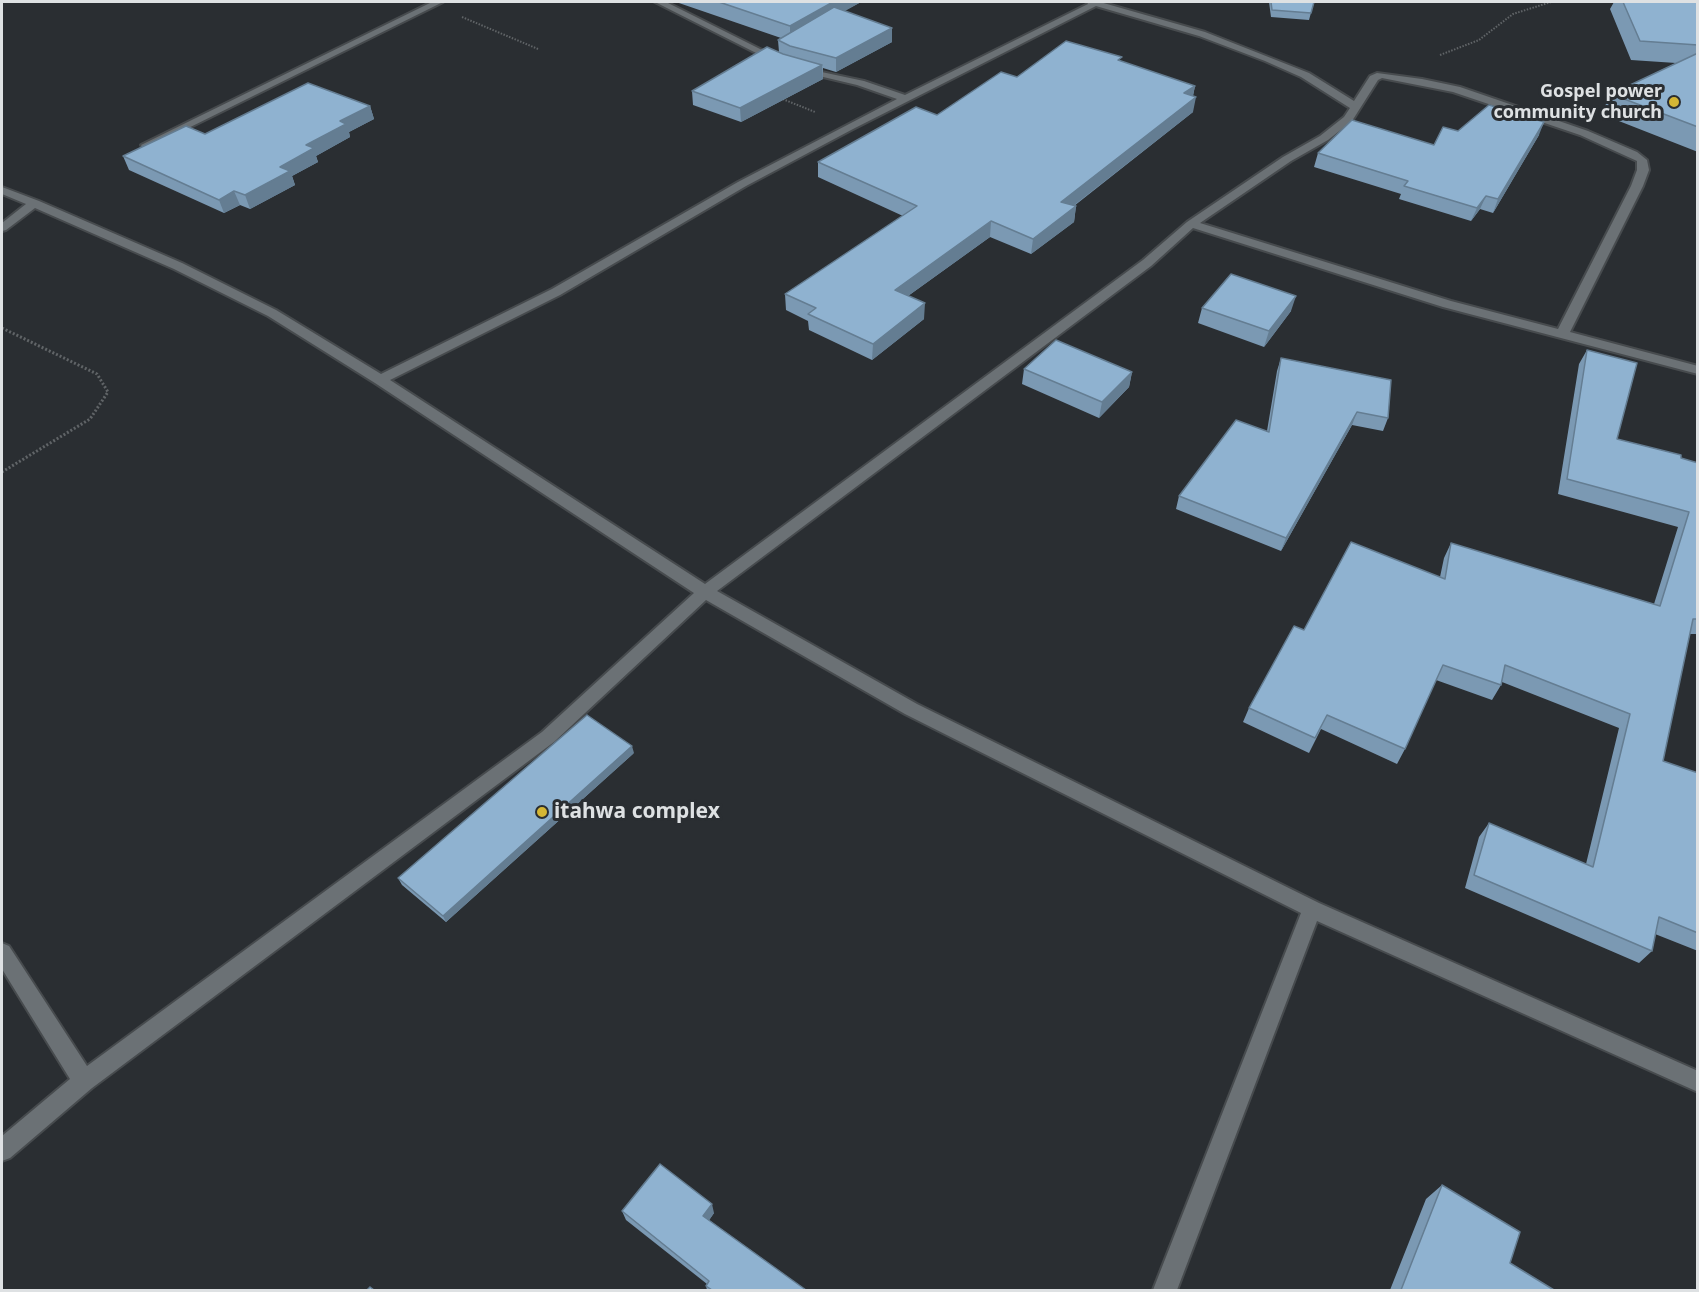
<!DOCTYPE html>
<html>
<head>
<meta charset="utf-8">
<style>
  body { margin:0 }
  #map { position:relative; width:1699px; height:1292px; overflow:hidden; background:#2a2e32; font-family:"Noto Sans",sans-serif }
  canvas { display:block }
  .frame { position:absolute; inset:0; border:3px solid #dee1e3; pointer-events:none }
</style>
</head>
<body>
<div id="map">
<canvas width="1699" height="1292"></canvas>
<div class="frame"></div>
</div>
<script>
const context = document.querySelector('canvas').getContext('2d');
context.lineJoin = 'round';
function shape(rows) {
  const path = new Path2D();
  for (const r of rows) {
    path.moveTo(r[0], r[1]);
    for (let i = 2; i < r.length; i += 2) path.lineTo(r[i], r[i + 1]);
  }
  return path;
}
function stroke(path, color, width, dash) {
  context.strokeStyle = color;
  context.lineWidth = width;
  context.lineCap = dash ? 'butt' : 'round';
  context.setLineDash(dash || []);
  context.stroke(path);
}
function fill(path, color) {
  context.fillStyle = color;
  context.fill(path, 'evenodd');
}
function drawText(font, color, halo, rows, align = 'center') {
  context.font = font + ' "Noto Sans",sans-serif';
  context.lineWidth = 6;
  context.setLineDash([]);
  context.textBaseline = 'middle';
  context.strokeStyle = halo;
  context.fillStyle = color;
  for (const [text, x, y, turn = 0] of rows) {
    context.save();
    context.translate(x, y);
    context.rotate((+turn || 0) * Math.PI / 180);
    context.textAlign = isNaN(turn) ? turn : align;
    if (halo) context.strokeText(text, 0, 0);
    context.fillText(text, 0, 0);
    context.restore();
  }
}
const minor = shape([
  [432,2,443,2,150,147,142,147,141,145,432,2],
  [655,2,666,2,782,60,774,62,655,2],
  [1087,2,1100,2,1205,32,1309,73,1354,101,1370,76,1377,73,1422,79,1460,87,1588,131,1637,152,1647,160,1649,170,1643,186,1570,332,1698,366,1698,374,1443,307,1193,228,1151,266,717,591,917,704,1319,903,1698,1071,1698,1092,1317,921,1177,1290,1153,1290,1301,913,905,714,706,600,554,742,92,1088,10,1158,2,1161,2,1136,70,1079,2,969,2,943,9,946,87,1066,542,732,694,593,375,383,268,316,174,269,35,208,6,230,2,231,2,223,26,204,2,194,2,187,39,201,182,263,276,310,381,374,552,289,738,182,897,99,857,85,798,71,798,67,864,81,905,95,1088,4,1087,2],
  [1096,6,1199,36,1265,61,1301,77,1350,108,1344,117,1320,136,1283,157,1187,222,1143,260,705,584,390,380,560,295,746,186,853,129,1096,6],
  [1382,78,1453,92,1580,135,1637,161,1637,170,1631,186,1558,329,1451,301,1200,223,1291,161,1328,140,1352,121,1378,80,1382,78]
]);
stroke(minor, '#474b4e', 4);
stroke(shape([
  [462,17,538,49],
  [1440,55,1479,40,1513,14,1551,2],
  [780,98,815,112]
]), '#606467', 2, [1.5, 1.5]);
stroke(shape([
  [2,328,97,374,108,392,90,419,2,472]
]), '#606467', 3, [2, 2]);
fill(minor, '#6b7175');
fill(shape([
  [676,2,861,2,844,11,892,42,836,72,823,68,823,79,741,122,693,105,692,91,779,52,778,40,781,38],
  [1269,2,1314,2,1309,20,1271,17],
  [1614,2,1698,2,1698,152,1601,114,1611,94,1676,63,1631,60,1610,9],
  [1121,61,1195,86,1193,96,1193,112,1074,206,1076,206,1074,222,1031,254,990,237,908,296,924,319,872,360,809,330,808,321,786,310,785,294,903,216,818,177,818,162,937,115,1017,77],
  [370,106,374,119,349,132,350,137,316,156,318,162,292,176,295,185,250,209,240,205,224,213,129,170,123,156],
  [1458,131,1539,135,1493,213,1480,209,1471,221,1399,199,1401,194,1314,167,1318,153,1434,145],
  [1202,308,1291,311,1264,347,1198,323],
  [1587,350,1617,439,1698,463,1698,634,1689,634,1663,761,1698,773,1698,951,1655,934,1652,951,1639,963,1465,888,1479,837,1489,823,1586,864,1619,728,1502,682,1501,685,1492,700,1436,680,1405,749,1397,764,1321,729,1309,753,1243,722,1249,708,1304,630,1440,577,1444,558,1451,543,1654,604,1678,527,1558,494,1579,364],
  [1281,358,1388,418,1383,431,1352,425,1281,551,1176,509,1179,496,1267,431,1277,371],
  [1024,369,1132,372,1129,387,1099,418,1022,384],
  [634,753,446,922,402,885,398,878],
  [1442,1185,1510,1263,1554,1290,1390,1290,1426,1199],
  [622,1211,714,1213,709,1220,806,1290,707,1290,706,1286,707,1284,626,1220]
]), '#7b99b3');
fill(shape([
  [833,2,861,2,790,42,790,26],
  [892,28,892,42,836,72,836,58],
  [822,65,823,79,741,122,740,108],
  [1195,86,1192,100,1184,93],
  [1196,97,1193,112,1059,217,1061,202],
  [370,106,374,119,349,132,350,137,316,156,318,162,292,176,295,185,250,209,245,195,306,145,340,121],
  [1544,122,1539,135,1493,213,1498,199],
  [234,191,240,205,224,213,219,200],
  [1486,196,1480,209,1471,221,1477,208],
  [1076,206,1074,222,1031,254,1033,239],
  [991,221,990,237,894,306,895,290],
  [1296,296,1291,311,1264,347,1269,331],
  [925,303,924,319,872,360,873,344],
  [1132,372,1129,387,1099,418,1102,402],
  [1357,412,1352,425,1281,551,1286,538],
  [632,746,634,753,446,922,443,916],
  [712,1204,714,1213,706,1225,703,1216]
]), '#647d92');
const building = shape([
  [719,2,833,2,790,26,719,2],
  [1271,2,1314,2,1311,13,1272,10,1271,2],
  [1623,2,1698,2,1698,45,1640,41,1623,2],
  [834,7,892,28,836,58,790,46,778,40,834,7],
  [1066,41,1122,57,1118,60,1195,86,1184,93,1196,97,1061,202,1076,206,1033,239,991,221,895,290,925,303,873,344,808,314,816,308,785,294,917,206,818,162,916,107,937,115,1001,72,1017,77,1066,41],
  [767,47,783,54,822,65,740,108,692,91,767,47],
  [1698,53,1698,127,1611,94,1698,53],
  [308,83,370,106,340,121,346,124,306,145,314,148,280,167,290,171,245,195,234,191,219,200,123,156,186,126,205,134,308,83],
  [1489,105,1544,122,1498,199,1486,196,1477,208,1404,186,1408,181,1318,153,1352,120,1434,145,1443,127,1458,131,1489,105],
  [1231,274,1296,296,1269,331,1202,308,1231,274],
  [1056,340,1132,372,1102,402,1024,369,1056,340],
  [1587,350,1637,363,1617,439,1681,455,1681,458,1698,463,1698,619,1693,619,1663,761,1698,773,1698,933,1659,917,1652,951,1474,875,1489,823,1593,867,1630,714,1505,665,1501,685,1443,665,1405,749,1327,715,1315,738,1249,708,1294,626,1304,630,1351,542,1445,579,1451,543,1660,606,1689,512,1567,479,1587,350],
  [1281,358,1391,380,1388,418,1357,412,1286,538,1179,496,1236,420,1269,432,1281,358],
  [587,715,632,746,443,916,398,878,587,715],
  [660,1164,712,1204,703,1216,806,1290,712,1290,706,1286,709,1281,622,1211,660,1164],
  [1442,1185,1520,1232,1510,1263,1554,1290,1401,1290,1442,1185],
  [370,1287,374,1290,367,1290,370,1287]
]);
fill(building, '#8fb2d0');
stroke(building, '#647d92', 1.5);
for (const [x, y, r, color] of [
  [1674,102,6,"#d4b635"],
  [542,812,6,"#d4b635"]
]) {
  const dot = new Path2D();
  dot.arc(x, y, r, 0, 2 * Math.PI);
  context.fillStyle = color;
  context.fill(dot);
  stroke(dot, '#2a2e32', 2);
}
drawText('bold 18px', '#dee1e3', '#2a2e32', [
  ["Gospel power",1662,92],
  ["community church",1662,113]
], 'right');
drawText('bold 21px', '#dee1e3', '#2a2e32', [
  ["itahwa complex",554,812]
], 'left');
</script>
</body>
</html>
